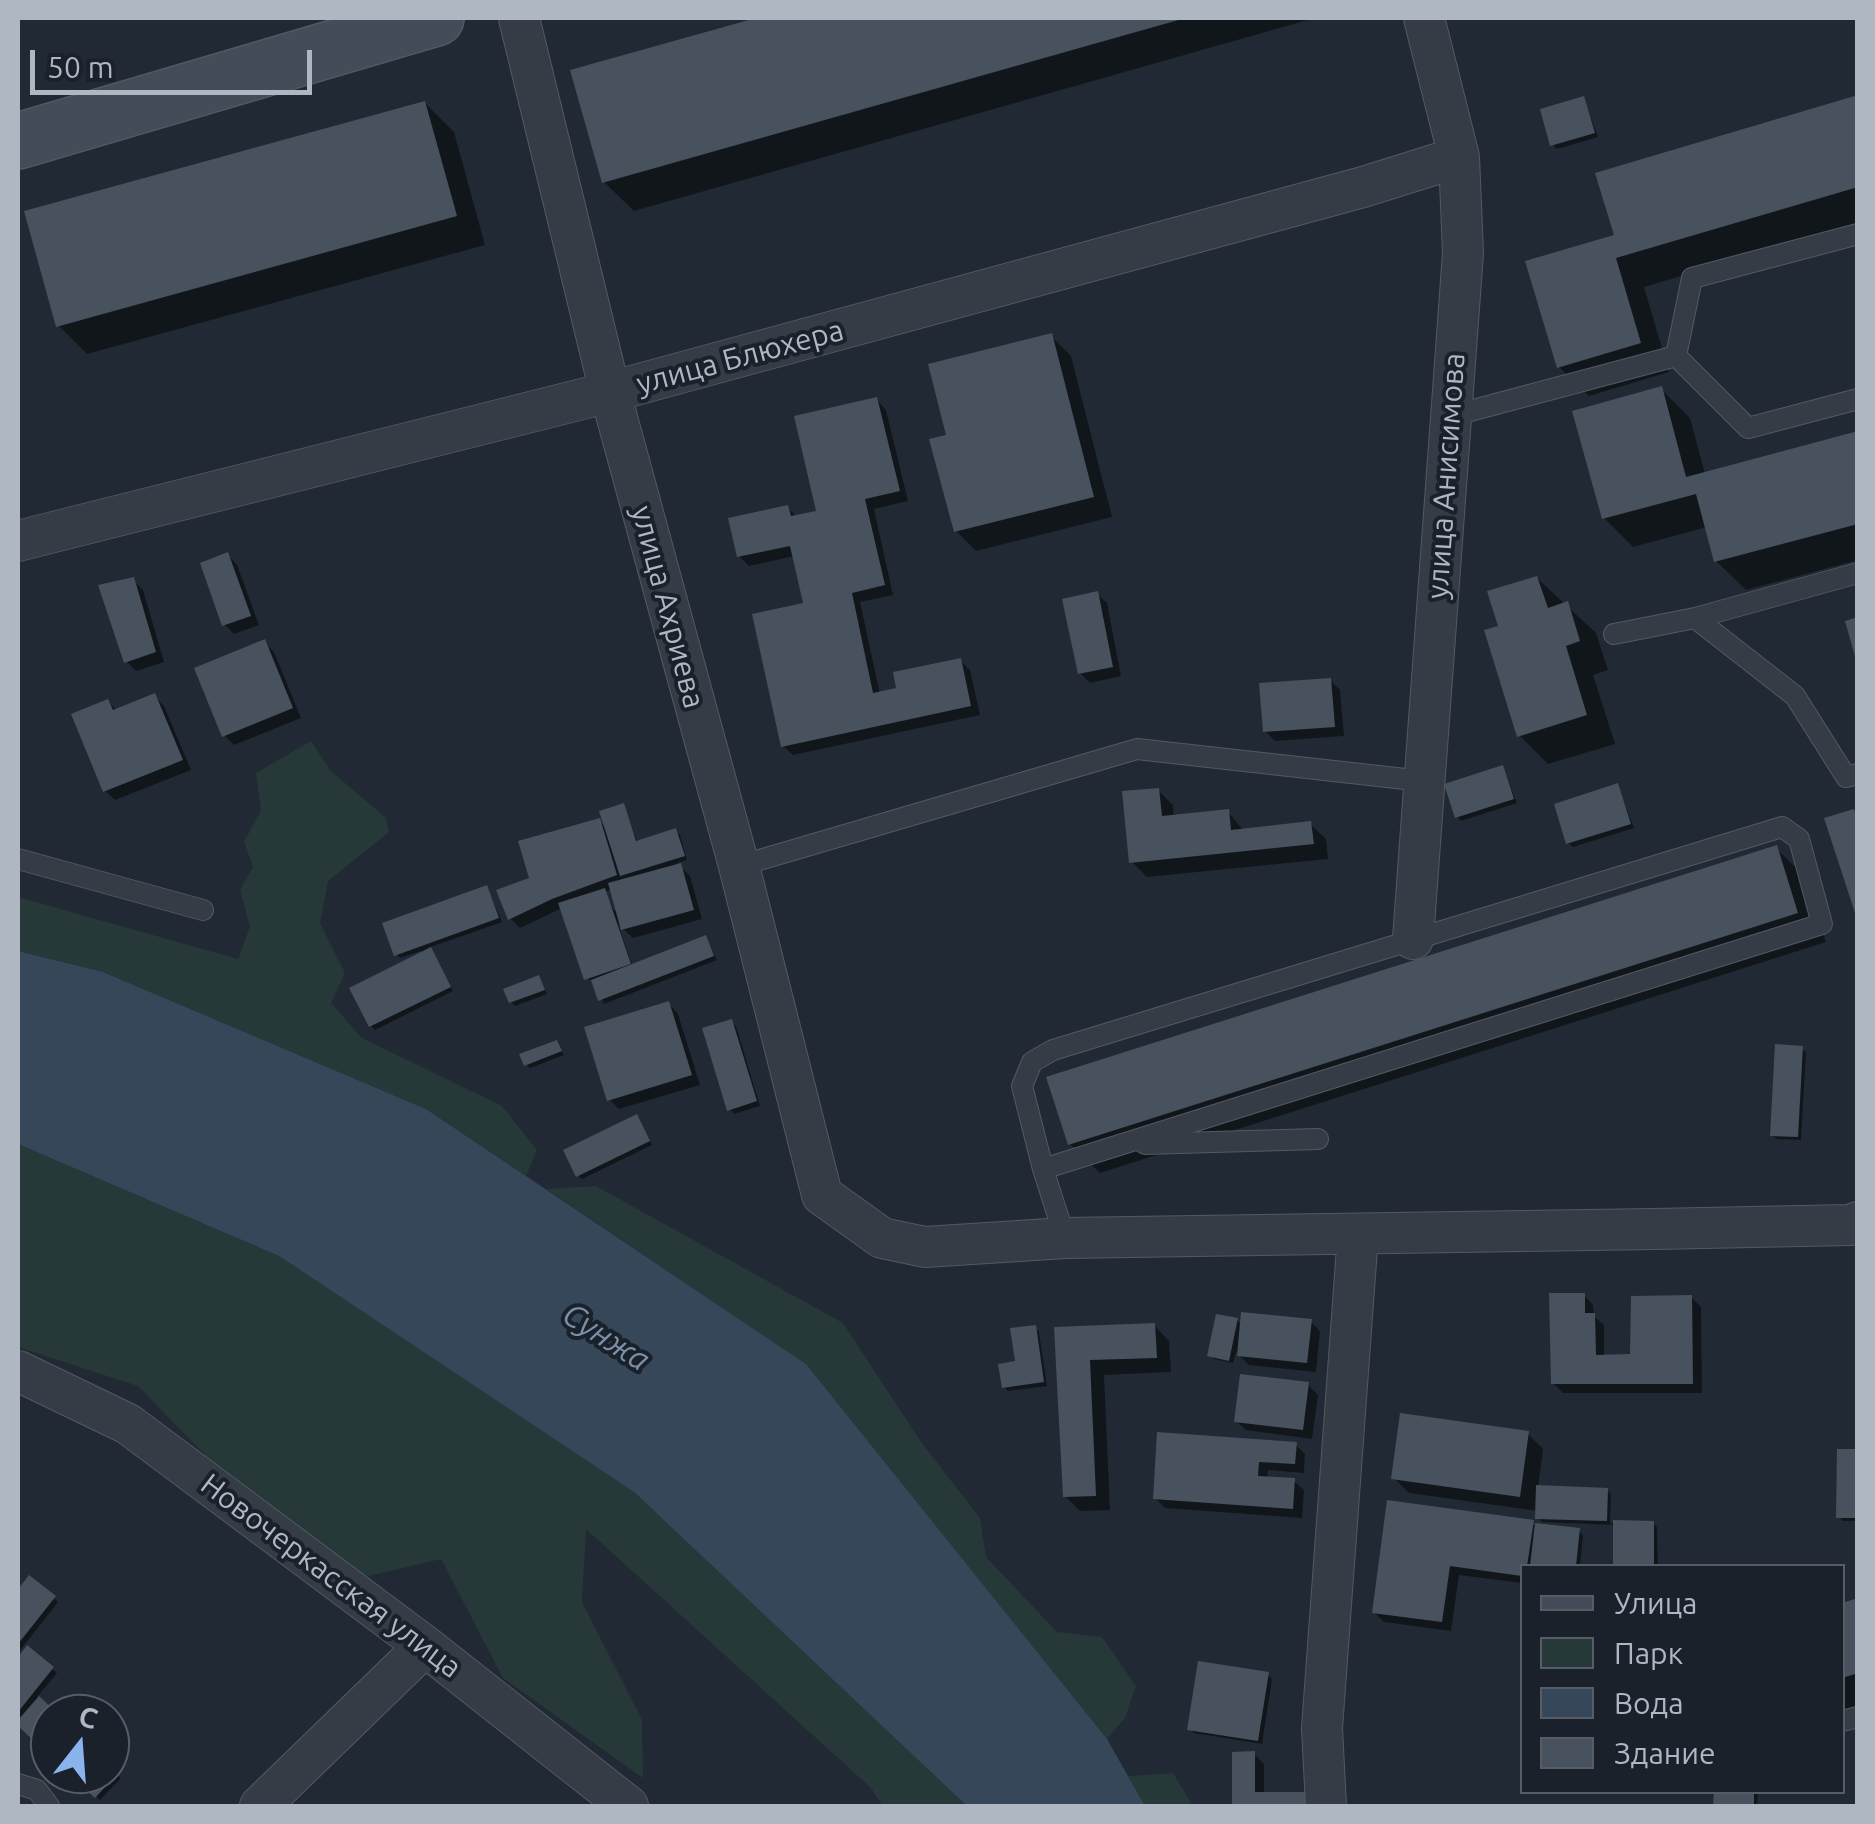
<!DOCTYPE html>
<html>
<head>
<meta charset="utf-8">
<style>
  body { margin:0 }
  #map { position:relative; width:1875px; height:1824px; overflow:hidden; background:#212a34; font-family:Ubuntu,sans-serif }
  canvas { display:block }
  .frame { position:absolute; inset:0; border:20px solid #afb7c2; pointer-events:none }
  .legend { position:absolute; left:1520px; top:1564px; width:325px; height:230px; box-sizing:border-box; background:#1a212a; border:2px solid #565d67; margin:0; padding:12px 18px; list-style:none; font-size:30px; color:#afb7c2 }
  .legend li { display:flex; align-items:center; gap:20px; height:50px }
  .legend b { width:50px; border:2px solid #565d67 }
  .north { position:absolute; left:30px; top:1694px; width:100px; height:100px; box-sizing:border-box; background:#1a212a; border:2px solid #565d67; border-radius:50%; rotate:17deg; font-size:28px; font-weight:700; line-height:40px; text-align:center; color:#afb7c2 }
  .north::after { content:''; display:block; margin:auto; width:35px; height:45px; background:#89b4ed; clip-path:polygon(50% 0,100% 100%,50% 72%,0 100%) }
  .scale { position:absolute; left:30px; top:50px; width:282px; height:45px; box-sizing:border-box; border:5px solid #afb7c2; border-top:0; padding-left:12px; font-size:30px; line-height:35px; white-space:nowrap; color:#afb7c2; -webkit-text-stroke:8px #1a212a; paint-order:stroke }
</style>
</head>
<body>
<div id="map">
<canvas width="1875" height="1824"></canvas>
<div class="frame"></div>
<ul class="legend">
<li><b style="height:12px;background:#434c58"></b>Улица</li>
<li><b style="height:28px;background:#263837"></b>Парк</li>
<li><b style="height:28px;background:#36475a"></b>Вода</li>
<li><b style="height:28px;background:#48525e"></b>Здание</li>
</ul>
<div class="north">С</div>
<div class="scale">50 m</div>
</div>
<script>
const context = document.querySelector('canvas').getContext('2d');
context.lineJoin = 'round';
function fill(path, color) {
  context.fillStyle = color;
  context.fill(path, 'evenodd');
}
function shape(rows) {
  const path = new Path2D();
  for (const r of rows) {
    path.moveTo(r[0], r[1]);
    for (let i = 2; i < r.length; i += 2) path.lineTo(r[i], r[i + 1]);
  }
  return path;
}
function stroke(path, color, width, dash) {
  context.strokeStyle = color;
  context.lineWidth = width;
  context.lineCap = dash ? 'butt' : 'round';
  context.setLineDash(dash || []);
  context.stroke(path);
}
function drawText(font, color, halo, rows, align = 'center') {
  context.font = font + ' Ubuntu,sans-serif';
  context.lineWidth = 8;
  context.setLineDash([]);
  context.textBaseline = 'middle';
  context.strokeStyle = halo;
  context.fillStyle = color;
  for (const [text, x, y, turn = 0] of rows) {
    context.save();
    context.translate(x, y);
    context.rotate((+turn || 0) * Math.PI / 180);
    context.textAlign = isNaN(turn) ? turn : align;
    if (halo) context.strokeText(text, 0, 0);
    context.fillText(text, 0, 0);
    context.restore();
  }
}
fill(shape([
  [311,741,330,770,386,818,389,832,328,881,320,923,345,973,331,1003,362,1038,502,1106,537,1150,526,1176,426,1109,103,972,18,951,18,897,238,959,250,927,240,890,253,867,244,842,261,810,256,773],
  [18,1144,279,1256,634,1492,967,1806,883,1806,871,1788,586,1529,582,1602,642,1720,643,1778,503,1678,441,1559,364,1577,209,1459,138,1386,18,1347],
  [596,1186,843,1323,921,1442,980,1518,986,1557,1057,1632,1102,1637,1136,1686,1125,1718,1107,1739,806,1364,546,1189],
  [1173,1773,1193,1806,1145,1806,1128,1776]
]), '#263837');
fill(shape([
  [18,951,103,972,426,1109,806,1364,1107,1739,1145,1806,967,1806,634,1492,279,1256,18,1144]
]), '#36475a');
fill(shape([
  [765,18,1315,18,634,211,604,182,573,72],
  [1858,98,1858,224,1644,287,1669,372,1589,396,1559,367,1617,237],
  [1584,99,1598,137,1557,149,1553,145],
  [425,103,454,132,485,245,87,354,58,325],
  [1051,336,1071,356,1112,517,976,551,956,531,949,437],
  [1661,389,1690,418,1705,474,1858,433,1858,560,1746,590,1716,561,1707,527,1633,547,1604,518],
  [877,400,886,410,908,501,874,509,893,595,860,602,880,694,899,690,960,660,970,670,980,715,793,755,783,746,806,605,795,556,749,566,739,556,788,508,797,517,819,513],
  [228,555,237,565,259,625,234,634,224,624],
  [1537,578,1596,633,1608,670,1593,675,1615,744,1548,764,1519,735,1501,628],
  [133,580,143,590,164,662,136,671,126,661],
  [1097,594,1107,603,1121,676,1090,683,1080,673],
  [264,642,274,652,301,718,234,745,224,735],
  [1330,680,1340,690,1344,736,1275,741,1265,731],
  [154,696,164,706,191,770,115,800,105,791,108,702,118,711],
  [1503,768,1517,803,1461,821,1457,817],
  [1618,786,1634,828,1573,847,1568,843],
  [1158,790,1173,805,1174,817,1228,812,1244,831,1310,824,1326,839,1328,859,1147,877,1132,862],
  [623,806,638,843,676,831,680,835,687,860,677,863,690,876,702,919,633,938,618,924,633,967,706,938,717,960,604,1004,594,981,586,978,562,908,520,928,510,918,532,880,599,821,608,830],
  [612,889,618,910,614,911,605,892],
  [1776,848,1805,877,1826,942,1100,1173,1070,1144],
  [487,888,502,922,428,948,453,991,375,1030,371,1026,423,954,421,951,400,958,396,954],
  [539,978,547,994,515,1006,511,1002],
  [669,1004,678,1014,700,1085,619,1109,609,1099],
  [732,1022,736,1026,760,1106,734,1114,730,1109],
  [556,1043,564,1055,530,1068,526,1064],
  [1802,1049,1806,1053,1801,1140,1776,1139,1772,1135],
  [636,1117,652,1145,582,1179,578,1175],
  [1584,1295,1593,1305,1594,1316,1604,1325,1604,1357,1633,1356,1691,1297,1701,1307,1702,1393,1563,1393,1553,1383],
  [1237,1320,1242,1326,1310,1321,1320,1331,1316,1372,1249,1365,1236,1352,1233,1363,1214,1359,1210,1355],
  [1154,1325,1169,1341,1171,1372,1104,1375,1110,1510,1080,1511,1065,1496,1057,1330],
  [1035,1328,1039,1332,1047,1386,1008,1391,1004,1387],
  [1308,1385,1318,1395,1312,1439,1246,1430,1236,1421],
  [1528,1434,1543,1449,1538,1488,1607,1490,1611,1494,1610,1523,1653,1523,1657,1527,1658,1566,1616,1566,1615,1525,1542,1522,1538,1518,1538,1511,1409,1493,1394,1478],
  [1296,1445,1305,1454,1304,1473,1268,1470,1267,1479,1294,1481,1304,1490,1302,1518,1165,1508,1155,1498],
  [1858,1452,1858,1521,1843,1521,1839,1517],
  [1389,1503,1579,1531,1583,1535,1580,1566,1522,1566,1522,1583,1459,1575,1451,1631,1384,1622,1374,1612],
  [30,1578,58,1602,18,1653,18,1593],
  [1858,1601,1858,1711,1842,1715,1842,1605],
  [28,1648,57,1673,37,1697,54,1714,50,1714,50,1753,18,1722,18,1661],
  [1268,1675,1272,1679,1262,1744,1194,1733,1190,1729],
  [1235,1754,1254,1754,1264,1764,1264,1795,1319,1806,1235,1806],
  [110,1767,121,1778,100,1800,72,1774,110,1774],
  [1716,1792,1758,1792,1757,1806,1716,1806]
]), '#0007');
fill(shape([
  [756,18,1182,18,1182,19,602,183,570,70],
  [1858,95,1858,187,1616,258,1641,343,1557,368,1525,261,1614,235,1595,173],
  [1584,96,1595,133,1550,146,1540,109],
  [425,101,457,216,56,327,24,211],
  [1052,333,1094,497,954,532,929,439,946,435,928,364],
  [1662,386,1686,477,1858,431,1858,524,1714,562,1696,494,1602,519,1572,411],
  [877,397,900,491,865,499,885,585,852,593,873,693,896,688,893,672,961,658,971,706,781,747,752,614,803,603,790,546,737,557,728,518,788,505,791,516,816,511,794,416],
  [228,552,251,616,222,626,200,563],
  [1537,576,1548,608,1568,601,1580,641,1566,646,1587,715,1517,737,1484,630,1498,626,1487,591],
  [134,577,156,652,124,663,98,585],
  [1098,591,1113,667,1078,674,1062,599],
  [1858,617,1858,660,1856,660,1845,621],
  [265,639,293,708,222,737,194,668],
  [1331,678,1335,727,1263,732,1259,683],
  [155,693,183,760,103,792,71,714,108,699,113,710],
  [1503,765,1514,799,1455,818,1444,784],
  [1618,783,1631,824,1566,844,1554,804],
  [1159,788,1162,816,1229,809,1231,830,1311,821,1314,844,1129,863,1122,791],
  [624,803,636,841,676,828,685,856,620,876,599,811],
  [1854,809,1858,820,1857,919,1824,818],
  [600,818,617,875,552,899,508,920,496,890,529,878,518,841],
  [1777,845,1798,913,1068,1145,1046,1077],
  [681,863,694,910,621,930,608,883],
  [487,885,499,918,394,956,382,923],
  [605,888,631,964,584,980,558,903],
  [706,935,714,956,598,1001,591,980],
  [431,947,451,987,369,1027,349,988],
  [539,975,545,990,509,1003,503,989],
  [669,1001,692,1075,607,1101,584,1027],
  [732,1019,757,1101,727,1111,702,1028],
  [557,1040,562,1051,524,1066,519,1054],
  [1775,1044,1803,1046,1798,1137,1770,1136],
  [637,1114,650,1141,576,1177,563,1150],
  [1549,1293,1585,1293,1585,1313,1595,1313,1596,1355,1630,1354,1631,1296,1692,1295,1693,1384,1551,1384],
  [1241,1312,1312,1319,1307,1363,1237,1356],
  [1216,1314,1238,1318,1229,1361,1207,1356],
  [1155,1323,1157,1358,1090,1360,1096,1496,1063,1497,1054,1327],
  [1036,1325,1044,1382,1002,1388,998,1364,1015,1361,1010,1328],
  [1240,1374,1309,1382,1303,1430,1234,1422],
  [1400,1413,1529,1431,1520,1497,1391,1479],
  [1157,1432,1297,1442,1295,1464,1259,1462,1258,1476,1295,1478,1293,1509,1153,1499],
  [1837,1449,1858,1449,1858,1518,1836,1518],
  [1536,1485,1608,1488,1607,1521,1535,1519],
  [1387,1500,1534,1520,1527,1566,1522,1566,1522,1576,1450,1566,1442,1622,1372,1613],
  [1613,1520,1654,1521,1654,1566,1613,1566],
  [1535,1523,1580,1528,1576,1566,1530,1566],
  [29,1575,56,1596,18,1644,18,1589],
  [1858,1598,1858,1673,1842,1678,1842,1603],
  [27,1645,54,1667,18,1712,18,1657],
  [1198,1661,1269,1672,1258,1741,1187,1730],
  [39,1696,58,1714,50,1714,50,1756,18,1726,18,1720],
  [1255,1751,1255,1792,1310,1792,1310,1806,1232,1806,1232,1752],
  [110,1763,119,1772,95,1798,69,1774,110,1774],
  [1714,1792,1754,1792,1754,1806,1713,1806]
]), '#48525e');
const lane = shape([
  [1676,356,1692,278,1858,234],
  [1676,356,1748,428,1858,399],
  [1451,416,1676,356],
  [1695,618,1795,696,1846,777,1858,774],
  [1614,634,1695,618,1858,573],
  [18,859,203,910],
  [739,866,1137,749,1423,781],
  [1145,1144,1318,1139],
  [1043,1169,1822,924,1799,839,1782,827,1053,1050,1032,1062,1022,1086,1043,1169,1065,1238],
  [1842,1721,1858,1717],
  [18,1784,37,1790,49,1806]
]);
const street = shape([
  [519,18,610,392,739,866,822,1195,882,1238,925,1247,1065,1238,1654,1229,1850,1225,1858,1222],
  [18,541,610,392,1363,187,1459,157],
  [1413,939,1463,253,1459,157,1424,18],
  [18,1371,128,1424,425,1646,628,1806],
  [260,1806,425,1646],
  [1326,1806,1322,1728,1358,1234]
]);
const secondary = shape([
  [18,141,436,18]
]);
stroke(lane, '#525a63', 22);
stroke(street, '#525a63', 42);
stroke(secondary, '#525a63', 58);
stroke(lane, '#353c45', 20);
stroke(street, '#353c45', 40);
stroke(secondary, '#434c58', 55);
drawText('30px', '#afb7c2', '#1a212a', [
  ["улица Блюхера",740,357,-15],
  ["улица Анисимова",1446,476,-86],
  ["улица Ахриева",668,607,75],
  ["Новочеркасская улица",331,1576,37]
]);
drawText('italic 32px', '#7a8fa8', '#1a212a', [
  ["Сунжа",606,1337,33]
]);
</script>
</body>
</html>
